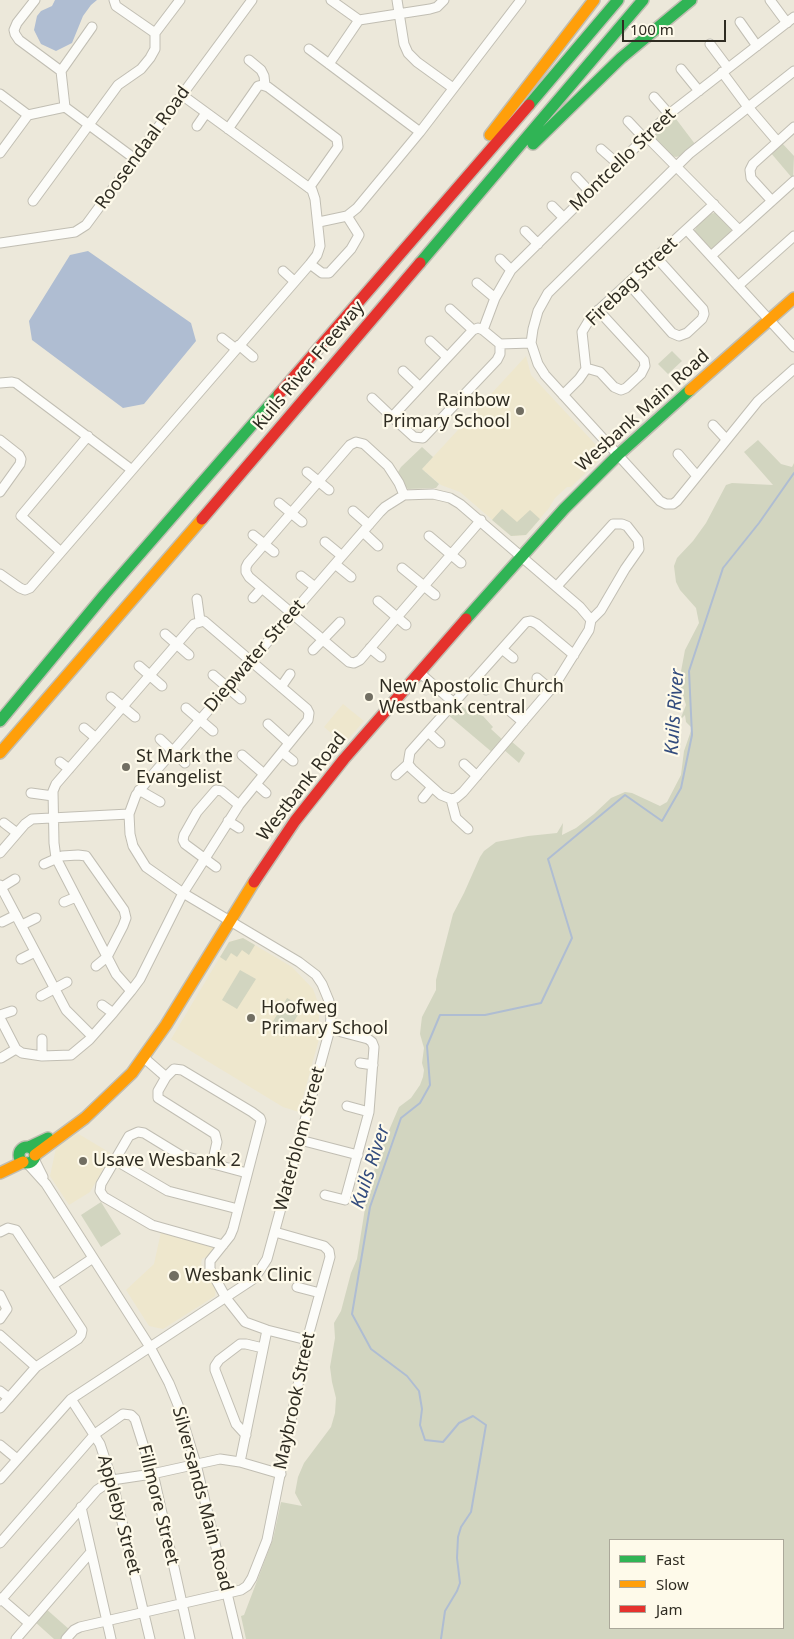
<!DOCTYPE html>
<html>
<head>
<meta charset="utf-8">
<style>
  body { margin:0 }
  #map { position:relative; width:794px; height:1639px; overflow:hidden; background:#ece8da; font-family:"Noto Sans",sans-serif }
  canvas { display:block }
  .legend { position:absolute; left:609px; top:1539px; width:175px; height:90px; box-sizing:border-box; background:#fefaea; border:1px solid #aba89a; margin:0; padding:6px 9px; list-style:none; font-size:15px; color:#2f2c22 }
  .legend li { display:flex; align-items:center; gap:10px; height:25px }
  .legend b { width:25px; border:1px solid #aba89a }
  .scale { position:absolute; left:622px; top:20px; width:104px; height:22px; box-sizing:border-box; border:2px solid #2f2c22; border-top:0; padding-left:6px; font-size:15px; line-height:18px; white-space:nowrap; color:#2f2c22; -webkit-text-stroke:4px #fefaea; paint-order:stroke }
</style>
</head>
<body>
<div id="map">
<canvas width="794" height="1639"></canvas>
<ul class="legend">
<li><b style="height:6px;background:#30b455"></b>Fast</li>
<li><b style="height:6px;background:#ff9f0a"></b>Slow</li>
<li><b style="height:6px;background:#e5322d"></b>Jam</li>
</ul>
<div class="scale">100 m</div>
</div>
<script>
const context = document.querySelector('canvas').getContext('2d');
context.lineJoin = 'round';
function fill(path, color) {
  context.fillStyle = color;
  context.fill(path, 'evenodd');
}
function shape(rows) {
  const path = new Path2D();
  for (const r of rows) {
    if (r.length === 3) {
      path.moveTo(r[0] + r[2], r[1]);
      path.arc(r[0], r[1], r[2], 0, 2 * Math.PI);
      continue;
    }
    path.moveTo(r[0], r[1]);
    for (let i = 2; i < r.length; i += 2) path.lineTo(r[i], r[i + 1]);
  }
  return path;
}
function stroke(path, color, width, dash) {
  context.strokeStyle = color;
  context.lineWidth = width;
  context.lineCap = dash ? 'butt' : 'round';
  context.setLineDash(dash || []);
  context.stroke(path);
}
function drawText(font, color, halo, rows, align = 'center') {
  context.font = font + ' "Noto Sans",sans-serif';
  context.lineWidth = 4.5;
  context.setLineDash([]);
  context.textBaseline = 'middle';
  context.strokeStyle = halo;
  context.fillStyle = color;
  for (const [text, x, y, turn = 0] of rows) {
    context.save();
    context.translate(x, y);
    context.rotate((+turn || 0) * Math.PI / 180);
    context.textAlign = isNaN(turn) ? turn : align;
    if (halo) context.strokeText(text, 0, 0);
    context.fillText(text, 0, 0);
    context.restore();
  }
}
fill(shape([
  [526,356,531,375,598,447,598,461,571,487,567,487,555,498,549,508,526,535,511,536,460,492,441,485,422,469],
  [343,704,364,721,344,744,324,727],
  [243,938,292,967,313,989,319,1005,319,1039,299,1112,283,1107,171,1039,229,942],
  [77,1133,112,1154,90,1192,69,1205,50,1176,56,1148],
  [161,1232,213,1246,215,1250,213,1253,202,1259,201,1264,216,1289,215,1296,163,1329,149,1326,126,1290,154,1264]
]), '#eee7cd');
fill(shape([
  [673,115,695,144,683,155,676,157,671,156,654,139,653,136,654,134],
  [781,142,794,156,793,179,770,152],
  [714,213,716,213,731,227,731,230,730,234,712,249,707,248,694,232,697,226,710,214],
  [672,351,682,361,668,374,658,364],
  [758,440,781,464,792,467,794,463,794,1639,246,1639,241,1616,244,1615,273,1539,281,1502,302,1506,295,1493,298,1477,304,1463,331,1427,335,1413,336,1398,332,1382,330,1367,335,1338,334,1323,341,1311,351,1273,357,1259,366,1202,378,1156,399,1107,411,1098,420,1085,423,1077,424,1070,422,1063,424,1048,420,1034,421,1025,422,1017,436,990,436,980,453,914,464,893,480,857,484,851,496,842,528,836,557,833,563,823,562,835,576,828,594,814,611,798,625,792,632,793,660,806,667,802,681,775,684,751,692,728,686,722,685,715,680,720,686,705,679,682,685,650,699,623,696,608,680,590,676,582,674,566,677,558,693,541,706,523,726,485,732,483,773,485,744,452],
  [610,1540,783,1540,783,1628,610,1628],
  [422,447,433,457,422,469,439,484,436,488,408,489,404,485,398,472,401,467],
  [502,509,517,522,530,510,540,519,526,535,511,536,492,520],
  [458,703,469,712,472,709,483,716,493,727,491,729,504,741,493,753,447,714],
  [511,741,525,753,519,763,503,749],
  [243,938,255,945,249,955,242,950,237,957,231,953,226,961,220,957,229,942],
  [240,970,256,979,237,1009,222,1000],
  [287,998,303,1007,284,1037,269,1028],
  [101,1202,121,1234,101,1247,81,1215],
  [45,1608,70,1630,62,1639,54,1639,34,1621]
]), '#d2d5c0');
fill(shape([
  [55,0,97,0,91,5,83,16,72,43,56,51,41,44,34,30,37,16,41,11,52,6],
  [88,251,191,323,196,341,144,404,123,408,32,340,29,321,70,255]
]), '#afbdd2');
stroke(shape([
  [441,1639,445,1611,457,1591,460,1583,457,1558,458,1537,461,1527,471,1512,486,1425,473,1416,459,1423,443,1442,425,1440,420,1425,422,1409,419,1391,407,1376,371,1349,352,1314,370,1207,401,1118,420,1103,430,1085,427,1046,440,1015,485,1015,541,1003,572,938,548,859,625,795,662,821,681,788,692,735,689,671,723,568,759,523,794,473]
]), '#afbdd2', 2);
const street = shape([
  [35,0,17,23,14,30,15,34,19,40,61,71,65,107],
  [114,0,116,6,155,33],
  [331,0,359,20,430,9,437,7,444,0],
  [397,0,404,44,408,53,417,62,453,88],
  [770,0,787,23],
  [740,22,757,46],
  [155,33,180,0],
  [710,44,728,68],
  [309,49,420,132],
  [249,60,261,70,264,76,265,85],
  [329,64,359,20],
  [681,69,699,91],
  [61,71,92,27],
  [794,71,689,154,548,293,538,311,533,329,531,343,538,364,545,375,660,501,666,504,673,504,677,501,758,401,794,369],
  [722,72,748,107,777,141],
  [0,94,28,115],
  [654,97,669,114],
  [628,121,644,138],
  [197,126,206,113],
  [228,129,258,86,262,85,268,87,337,139,338,147,309,188],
  [646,136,739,230],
  [601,149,618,164],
  [0,153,28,115,65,107,135,159],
  [576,177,590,192],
  [33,201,118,85,141,69,150,58,155,49,155,33],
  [772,201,751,178,750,170,753,164,794,127],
  [552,206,564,218],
  [319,222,347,216,357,208,420,132,521,0],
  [687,230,794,347],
  [525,231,538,244],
  [0,243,75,232,86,225,252,0],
  [711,256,794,181],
  [500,259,511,270],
  [310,264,322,273,329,273,351,249,359,235,347,216],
  [283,271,294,281],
  [477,283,495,298],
  [628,283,672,333,679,336,687,333,702,319,704,314,703,309,656,257],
  [738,286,794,236],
  [450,309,473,330],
  [483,330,495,298,511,270,669,114,794,17],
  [222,338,236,349],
  [430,341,447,357],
  [500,344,483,330,478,328,473,330,392,417,414,437,423,438,497,360,500,354,500,344,531,343],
  [239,345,253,357],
  [586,368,600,372,614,387,621,390,626,388,641,374,645,366,644,360,598,310],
  [403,371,420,387],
  [0,383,12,382,16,383,132,470,30,588,25,590,20,588,0,574],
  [563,395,579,379,586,369,582,332,591,317,714,204],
  [372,398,392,417],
  [713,425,726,439],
  [0,440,19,455,21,459,20,464,0,492],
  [678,454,697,476],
  [132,470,310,264,317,255,320,246,315,199,312,190,182,95],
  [307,472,329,490],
  [404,495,399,483,388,466,364,444,356,442,350,445,248,563,246,567,246,572,249,577,349,662,354,663,360,660,481,520],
  [279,503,302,522],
  [353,511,369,525],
  [363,532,378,546],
  [253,535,274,552],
  [429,536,461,563],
  [325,542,342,556],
  [61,552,21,516,88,436],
  [335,564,351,577],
  [402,568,435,595],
  [301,576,315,587],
  [557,586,613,524,622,524,627,526,638,540,639,549,625,569,601,610,591,620],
  [253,598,262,588],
  [197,599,200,621],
  [378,601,406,625],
  [165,634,189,655],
  [370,648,381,657],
  [502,649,513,658],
  [313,650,340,622],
  [139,666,162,686],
  [420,673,454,703],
  [213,675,241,699],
  [537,678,551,690],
  [474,680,486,690],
  [281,687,290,674],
  [111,697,135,717],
  [186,708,213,731],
  [510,711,523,722],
  [268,724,289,743],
  [84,728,96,738],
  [428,732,440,743],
  [160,739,185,763],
  [282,752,293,761],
  [242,755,264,774],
  [60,762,69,769],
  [464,764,477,776],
  [396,775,408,764],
  [256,784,266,793],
  [139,790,160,802],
  [31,793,53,796],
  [423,798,432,787],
  [451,799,441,795,412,769,408,764,410,752,526,622,531,621,537,624,574,655],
  [228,821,239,828],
  [4,823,17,833],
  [0,853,25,824,32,819,129,814],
  [44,864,62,856,78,855,86,856,124,910,126,918,123,926,107,957,96,966],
  [216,867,185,844,183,840,184,835,197,812,216,790,222,791,239,805],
  [0,885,66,1010,92,1036],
  [2,887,15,879],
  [64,902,76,897],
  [2,922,16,915],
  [22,925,36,918],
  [21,959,35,952],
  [41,996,67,982],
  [102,1005,113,1013],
  [0,1015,12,1011],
  [0,1018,16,1049,22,1053,42,1056,71,1055,89,1040,113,1013,131,991,140,979,183,893,239,805,308,720,309,713,307,709,204,621,194,624,56,784,53,791,54,843,56,858,116,974,131,991],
  [42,1056,42,1039],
  [143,1057,166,1077],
  [1,1058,16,1049],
  [360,1063,373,1065],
  [347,1106,369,1112],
  [300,1140,358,1155],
  [34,1159,43,1177],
  [115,1160,168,1191,238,1209],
  [27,1163,46,1184,150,1347,169,1383,178,1405,196,1464,238,1639],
  [212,1164,217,1142,215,1134,158,1098,158,1091,166,1077,174,1069,182,1070,252,1112,260,1118,261,1121,233,1229,230,1236,210,1261,210,1269,226,1298,245,1322,267,1330,307,1340],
  [325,1195,345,1200,369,1112,374,1047,372,1042,368,1039,330,1029],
  [0,1232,8,1228,16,1230,82,1330,81,1335,78,1339,36,1367],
  [223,1245,152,1225,104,1197,100,1191,101,1184,129,1136,138,1132,144,1133,180,1155,247,1173],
  [53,1285,93,1258],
  [297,1287,320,1293],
  [0,1295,7,1309,0,1319],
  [0,1335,36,1367,0,1408],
  [0,1391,9,1398],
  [71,1399,100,1444,112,1480,150,1639],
  [246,1435,236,1424,215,1370,215,1366,219,1360,240,1344,246,1344,263,1348],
  [0,1445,17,1459],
  [240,1462,267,1330],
  [0,1479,71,1399,252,1280,258,1273,267,1259,330,1029,331,1016,329,1001,322,984,316,975,299,962,183,893,146,867,133,846,130,834,129,814,136,795,148,780,380,512,385,507,404,495,433,494,450,498,460,504,580,607,591,620,589,630,556,683,463,792,456,798,451,799,456,818,468,829],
  [81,1507,111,1639],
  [0,1543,95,1434,123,1414,131,1415,135,1419,155,1482,190,1639],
  [0,1598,29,1623],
  [0,1601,97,1490,112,1480,152,1474,220,1459,240,1462,281,1474],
  [16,1639,91,1552],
  [66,1639,74,1630,80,1627,241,1590,247,1586,252,1578,267,1540,307,1340,330,1257,329,1251,324,1246,275,1232]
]);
const fast = shape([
  [529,105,618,0],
  [533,144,621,58,691,0],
  [420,263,643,0],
  [466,619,564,509,618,455,690,390],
  [0,721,105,594,279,394],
  [29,1147,48,1138],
  [27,1155,8]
]);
const slow = shape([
  [490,135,594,0],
  [690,390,794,298],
  [0,753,202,519],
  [35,1155,85,1118,132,1073,166,1025,254,882],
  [0,1173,23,1162]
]);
const jam = shape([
  [279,394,529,105],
  [202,519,420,263],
  [254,882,295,821,344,759,466,619]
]);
stroke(street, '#c1beb3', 11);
stroke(fast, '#c1beb3', 14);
stroke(slow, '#c1beb3', 14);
stroke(jam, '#c1beb3', 14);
stroke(street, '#fcfcf9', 9);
stroke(fast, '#30b455', 11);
stroke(slow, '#ff9f0a', 11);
stroke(jam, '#e5322d', 11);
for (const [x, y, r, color] of [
  [520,411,5,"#716e62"],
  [369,697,5,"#716e62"],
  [126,767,5,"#716e62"],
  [251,1018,5,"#716e62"],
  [83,1161,5,"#716e62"],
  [174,1276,6,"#716e62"]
]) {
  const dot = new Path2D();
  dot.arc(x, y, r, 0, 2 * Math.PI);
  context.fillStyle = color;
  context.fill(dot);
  stroke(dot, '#fefaea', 2);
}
drawText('18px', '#2f2c22', '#fefaea', [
  ["Roosendaal Road",143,148,-54],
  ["Montcello Street",623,160,-44],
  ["Firebag Street",632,282,-44],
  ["Kuils River Freeway",309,366,-50],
  ["Wesbank Main Road",643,411,-42],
  ["Diepwater Street",255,656,-49],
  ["Westbank Road",302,787,-52],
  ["Waterblom Street",300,1139,-75],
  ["Maybrook Street",295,1401,-78],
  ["Silversands Main Road",202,1499,75],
  ["Fillmore Street",158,1505,76],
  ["Appleby Street",119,1515,75]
]);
drawText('18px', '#2f2c22', '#fefaea', [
  ["Rainbow",510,401,"right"],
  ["Primary School",510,422,"right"],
  ["New Apostolic Church",379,687],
  ["Westbank central",379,708],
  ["St Mark the",136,757],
  ["Evangelist",136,778],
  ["Hoofweg",261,1008],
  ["Primary School",261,1029],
  ["Usave Wesbank 2",93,1161],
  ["Wesbank Clinic",185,1276]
], 'left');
drawText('italic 19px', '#324b7d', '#fefaea', [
  ["Kuils River",675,712,-86],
  ["Kuils River",371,1167,-72]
]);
</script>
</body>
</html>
